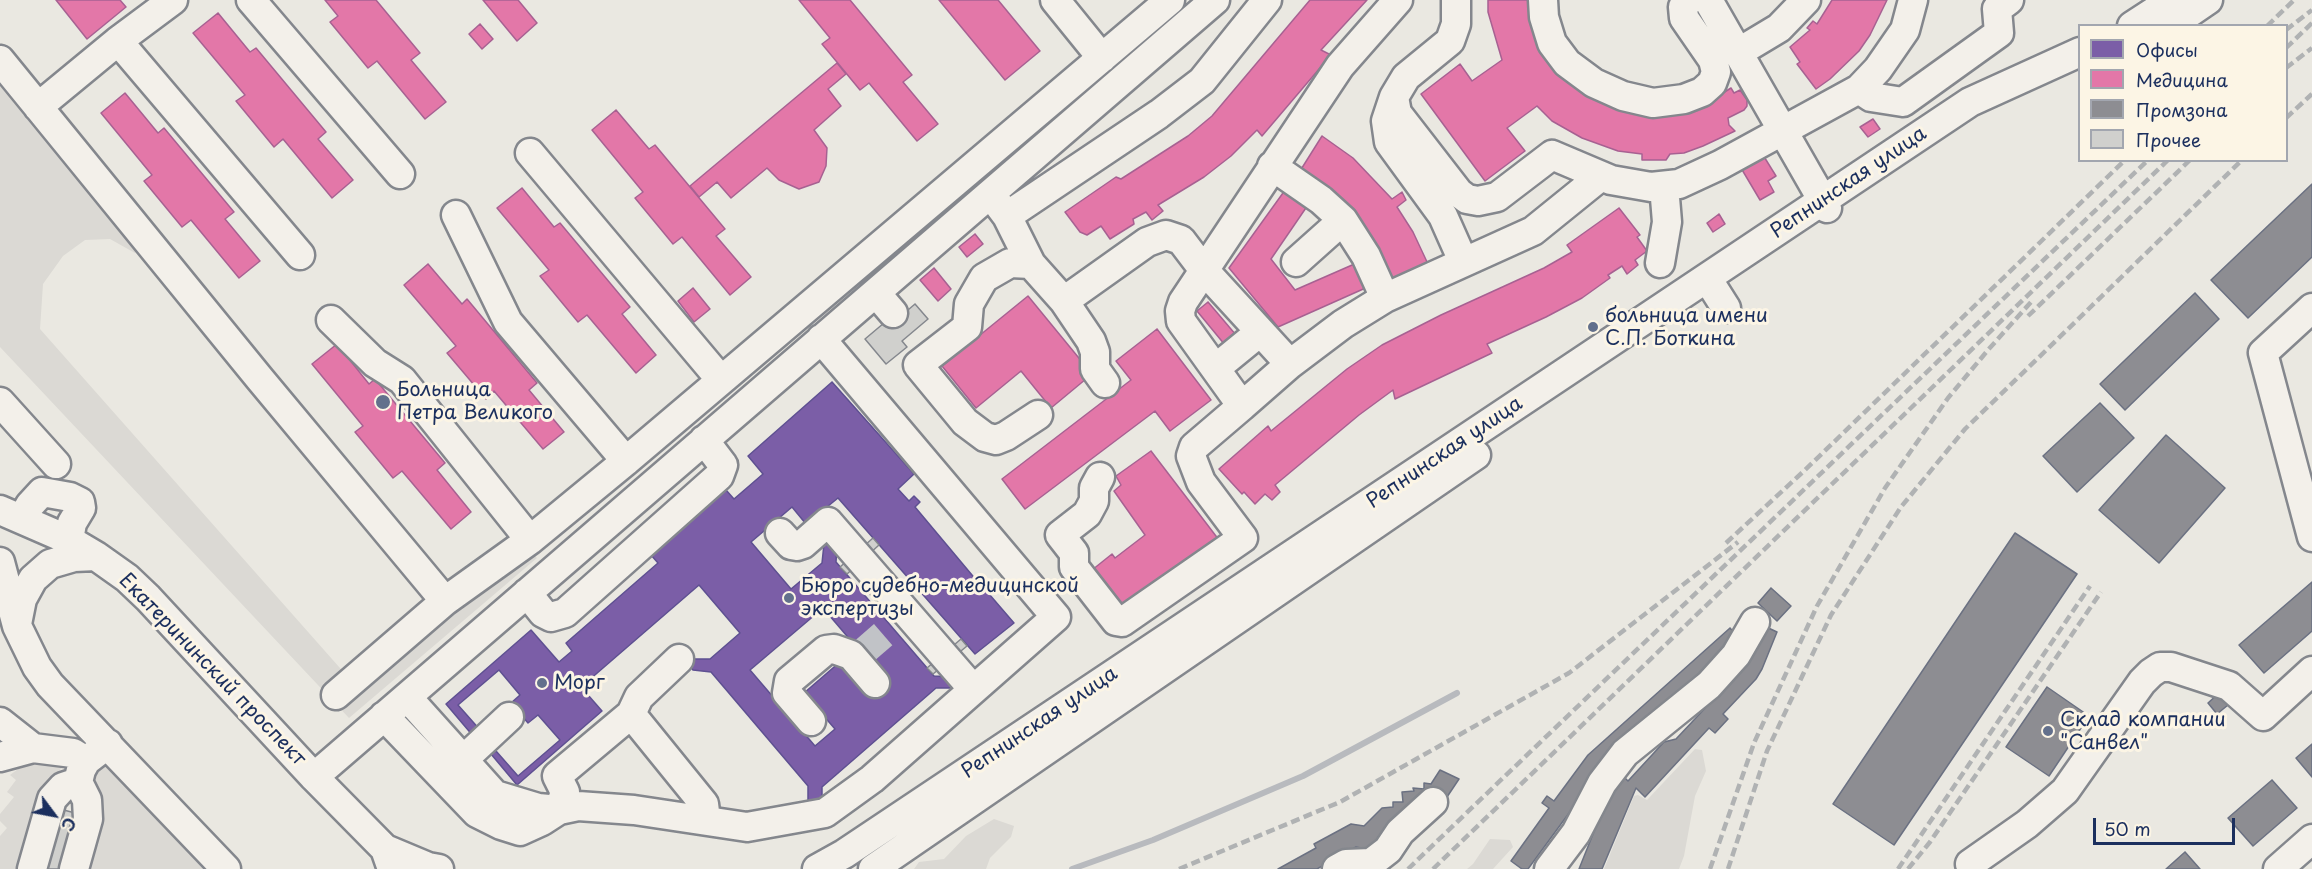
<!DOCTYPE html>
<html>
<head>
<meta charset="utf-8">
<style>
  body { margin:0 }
  #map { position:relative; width:2312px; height:869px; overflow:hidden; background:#eae8e1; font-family:"Playpen Sans",sans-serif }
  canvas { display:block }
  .legend { position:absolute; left:2078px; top:24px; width:210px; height:138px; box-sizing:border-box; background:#fcf5e5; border:2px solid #a2a6af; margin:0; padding:8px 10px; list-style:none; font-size:18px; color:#1b2f5e }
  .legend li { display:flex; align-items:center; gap:12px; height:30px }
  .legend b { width:30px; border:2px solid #a2a6af }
  .north { position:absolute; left:24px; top:785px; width:60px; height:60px; -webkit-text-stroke:4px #fcf5e5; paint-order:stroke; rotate:122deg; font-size:16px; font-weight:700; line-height:24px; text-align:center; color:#1b2f5e }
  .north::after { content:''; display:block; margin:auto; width:21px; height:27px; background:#1b2f5e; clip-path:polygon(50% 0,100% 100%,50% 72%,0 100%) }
  .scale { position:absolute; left:2093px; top:818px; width:142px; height:27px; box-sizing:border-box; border:3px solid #1b2f5e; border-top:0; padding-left:8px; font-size:18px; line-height:21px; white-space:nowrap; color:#1b2f5e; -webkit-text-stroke:4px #fcf5e5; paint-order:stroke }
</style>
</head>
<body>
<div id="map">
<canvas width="2312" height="869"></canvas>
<ul class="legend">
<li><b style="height:16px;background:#7b5ea7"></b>Офисы</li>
<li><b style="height:16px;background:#e377a8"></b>Медицина</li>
<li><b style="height:16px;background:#8d8d92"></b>Промзона</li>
<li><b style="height:16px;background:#d0d0cd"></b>Прочее</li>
</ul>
<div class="north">С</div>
<div class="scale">50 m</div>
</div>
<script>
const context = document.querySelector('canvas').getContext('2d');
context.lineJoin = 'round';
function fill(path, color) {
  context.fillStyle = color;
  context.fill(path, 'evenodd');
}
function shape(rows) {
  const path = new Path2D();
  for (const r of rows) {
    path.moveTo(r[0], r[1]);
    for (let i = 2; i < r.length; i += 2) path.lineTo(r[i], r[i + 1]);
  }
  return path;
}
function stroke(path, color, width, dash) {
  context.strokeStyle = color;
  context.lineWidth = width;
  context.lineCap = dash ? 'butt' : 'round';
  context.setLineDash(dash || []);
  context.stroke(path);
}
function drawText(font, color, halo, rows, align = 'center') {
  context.font = font + ' "Playpen Sans",sans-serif';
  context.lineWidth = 6;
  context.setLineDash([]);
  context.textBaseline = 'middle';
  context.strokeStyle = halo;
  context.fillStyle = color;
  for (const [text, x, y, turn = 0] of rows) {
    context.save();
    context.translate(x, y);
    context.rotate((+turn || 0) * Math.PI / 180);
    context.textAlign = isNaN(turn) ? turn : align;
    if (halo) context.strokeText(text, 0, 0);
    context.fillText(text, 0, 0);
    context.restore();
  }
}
fill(shape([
  [0,73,145,244,135,253,110,239,85,240,63,256,43,284,40,329,355,685,529,549,537,558,349,718,0,347],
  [1695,749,1702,750,1706,771,1695,796,1684,856,1679,869,1604,869,1634,796,1638,795,1647,800],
  [29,761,66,763,50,781,23,869,0,869,0,836,7,828,0,821,0,814,14,797,7,792,16,780,10,775],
  [115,765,215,869,89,869,93,853,91,773,104,766],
  [994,819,1014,826,1011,837,990,858,986,869,914,869,919,862,944,859,966,836],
  [1490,839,1510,840,1513,847,1493,869,1467,869,1473,864]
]), '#dbd9d4');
const offices = shape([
  [832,382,914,474,898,489,909,501,914,496,920,502,915,507,977,581,983,576,988,583,983,587,1014,623,975,654,838,498,806,524,792,507,751,542,791,589,822,563,824,544,828,541,837,545,836,562,934,676,952,677,955,685,951,688,936,688,822,787,822,801,812,806,808,801,808,786,711,672,693,670,691,667,691,663,695,659,710,659,740,633,699,585,581,687,602,711,517,785,491,754,496,751,518,776,560,740,538,715,528,723,511,703,520,695,499,670,458,705,481,731,474,737,446,704,531,630,559,662,572,651,566,643,658,563,651,555,726,490,734,499,763,474,748,456,832,382],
  [823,608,887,683,871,697,841,661,804,693,835,729,815,746,750,670,823,608]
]);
fill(offices, '#7b5ea7');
stroke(offices, '#5e5091', 1.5);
const health = shape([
  [56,0,120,0,126,7,87,39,56,0],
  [325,0,376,0,420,53,411,60,446,102,425,119,377,61,368,68,330,22,338,16,325,0],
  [483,0,518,0,537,23,517,41,483,0],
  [799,0,850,0,912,75,903,82,938,124,917,141,869,83,860,90,822,44,830,38,799,0],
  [939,0,998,0,1040,51,1005,80,939,0],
  [1310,0,1367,0,1321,50,1331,55,1262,136,1257,130,1231,156,1204,177,1158,205,1163,211,1152,220,1146,212,1133,219,1134,224,1110,239,1101,226,1087,235,1080,232,1065,212,1116,177,1121,179,1188,136,1212,116,1310,0],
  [1488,0,1533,0,1581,84,1715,98,1731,88,1734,93,1740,90,1747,100,1747,106,1744,110,1728,118,1729,125,1735,131,1703,146,1684,153,1670,154,1666,160,1642,160,1642,154,1618,151,1582,138,1552,121,1537,106,1507,128,1525,151,1485,181,1421,94,1460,64,1472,81,1502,60,1488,12,1488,0],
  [1832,0,1887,0,1870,35,1859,51,1830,79,1816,89,1797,64,1800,62,1790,47,1810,30,1807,28,1813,21,1817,24,1832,0],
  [218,13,250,52,256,48,326,132,318,139,353,180,332,198,283,139,274,147,236,101,245,95,193,33,218,13],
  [480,24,493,39,482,49,469,34,480,24],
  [837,63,846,74,828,89,841,106,814,130,827,148,826,166,819,182,799,189,779,180,767,168,731,198,717,182,699,197,690,186,837,63],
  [125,93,158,133,164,128,234,212,225,219,260,261,239,278,191,220,182,227,144,181,152,175,101,113,125,93],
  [616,110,649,149,655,145,725,229,716,236,751,277,730,295,682,237,673,244,635,198,643,192,592,130,616,110],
  [1873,119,1880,129,1868,137,1860,127,1873,119],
  [1322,136,1353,158,1392,199,1402,192,1406,200,1397,207,1413,232,1428,264,1390,280,1300,171,1322,136],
  [1763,155,1776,176,1768,181,1774,192,1760,200,1741,168,1763,155],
  [1288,186,1310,202,1271,259,1295,290,1359,262,1370,286,1278,327,1229,268,1288,186],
  [522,188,554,227,560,223,630,307,622,314,656,355,636,373,587,315,578,322,540,276,549,270,497,208,522,188],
  [1619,208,1640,235,1637,237,1647,251,1635,260,1638,265,1627,274,1622,266,1608,275,1610,278,1582,298,1546,317,1487,344,1492,353,1395,399,1393,390,1359,415,1275,485,1280,492,1272,500,1265,494,1255,504,1244,492,1242,494,1219,469,1268,426,1271,431,1347,369,1382,345,1441,315,1544,268,1572,252,1567,245,1619,208],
  [1719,214,1725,224,1713,232,1707,223,1719,214],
  [975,234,983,244,967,257,959,247,975,234],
  [428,264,462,304,467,299,537,383,529,390,564,432,543,449,494,391,486,399,447,353,456,346,404,285,428,264],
  [934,268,951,289,938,301,920,280,934,268],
  [693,288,710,309,694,322,678,301,693,288],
  [1028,296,1092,374,1051,408,1021,371,976,408,942,366,1028,296],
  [1208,302,1236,335,1225,345,1197,311,1208,302],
  [1157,329,1211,400,1170,431,1155,411,1025,509,1002,479,1131,380,1116,361,1157,329],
  [337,344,369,384,375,379,445,463,437,470,471,512,451,529,402,471,393,478,355,432,363,426,312,364,337,344],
  [1151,451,1219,540,1124,612,1092,570,1112,554,1115,558,1145,535,1114,491,1121,485,1116,476,1151,451]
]);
fill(health, '#e377a8');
stroke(health, '#a76192', 1.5);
const industry = shape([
  [2312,184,2312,257,2248,318,2211,280,2312,184],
  [2195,293,2219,319,2125,410,2100,384,2195,293],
  [2100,403,2134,438,2077,492,2043,456,2100,403],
  [2166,435,2225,488,2159,563,2099,510,2166,435],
  [2015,533,2077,574,1894,845,1833,804,2015,533],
  [2312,582,2312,631,2264,673,2239,645,2312,582],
  [1771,588,1791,606,1777,621,1758,603,1771,588],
  [1762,625,1777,632,1762,669,1756,679,1723,714,1728,719,1715,733,1709,728,1645,797,1636,788,1602,869,1579,869,1613,784,1622,775,1628,781,1664,742,1676,739,1742,669,1762,625],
  [1730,628,1737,636,1723,648,1727,653,1608,760,1528,869,1522,869,1511,861,1549,808,1542,803,1547,796,1554,801,1588,755,1730,628],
  [2047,687,2089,716,2049,776,2006,747,2047,687],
  [2219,693,2228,705,2217,714,2208,703,2219,693],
  [2312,744,2312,777,2296,758,2312,744],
  [1440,770,1459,779,1445,800,1390,826,1378,837,1385,845,1366,849,1356,847,1317,869,1278,869,1316,848,1314,844,1351,824,1364,826,1382,808,1393,807,1393,802,1403,802,1402,792,1414,791,1413,788,1424,789,1424,783,1431,784,1440,770],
  [2272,780,2297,808,2253,846,2228,818,2272,780],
  [2185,852,2200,869,2166,869,2185,852]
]);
fill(industry, '#8d8d92');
stroke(industry, '#6b7182', 1.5);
stroke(shape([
  [1072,869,1153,840,1303,776,1457,693]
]), '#b8babe', 6);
const building = shape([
  [915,304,928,319,902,341,907,347,886,364,865,339,884,323,888,327,915,304],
  [873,538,879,545,847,574,840,567,873,538],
  [961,639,967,646,933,674,927,668,961,639],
  [56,808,79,814,64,869,39,869,56,808]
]);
fill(building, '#d0d0cd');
stroke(building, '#84878d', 1.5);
stroke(shape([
  [862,653,892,627]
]), '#c1c3c7', 28, [28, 14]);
const minor = shape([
  [251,0,400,174],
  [1055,0,1102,58],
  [1398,0,1340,66,1183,302,1180,311,1181,321,1242,406,1290,364,1343,324,1385,298,1533,231,1601,176],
  [1456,0,1456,24,1450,41,1406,77,1394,97,1397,113,1459,193,1467,199,1478,201,1497,197,1552,155,1611,180,1651,187,1679,184,1720,165,1859,89,1871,97,1903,102,1999,33,1997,9,2009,0],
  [1543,0,1544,17,1552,43,1567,63,1594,83,1623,96,1653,103,1684,99,1702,92,1712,83,1716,72,1713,60,1684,18,1683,7,1689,0],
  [1708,0,1827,208],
  [2132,26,2172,0],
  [2170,26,2208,0],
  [118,41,300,255],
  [1739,52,1779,28,1806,0],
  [0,60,260,379,445,601],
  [1859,89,1878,69,1905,30,1913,0],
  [1394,97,1386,121,1389,142,1443,216,1463,261],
  [38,107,118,41,173,0],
  [530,153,721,380],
  [1272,166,1321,200,1343,220,1366,256,1385,298],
  [995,200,1007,216,1031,264,1064,301,1091,341,1095,352,1095,369,1105,383],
  [456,215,508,322,626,461],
  [1007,216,1159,114,1202,81,1267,0],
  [1296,262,1343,220],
  [1660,263,1667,222,1664,186],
  [1031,264,1010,263,984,278,969,304,967,327,918,365,965,422,985,437,996,440,1006,436,1038,415],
  [1707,278,1726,308],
  [876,293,893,313],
  [1064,301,1147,242,1166,235,1181,240,1203,269,1290,364],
  [2312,308,2263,353,2312,537],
  [331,320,375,363,402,380,530,540],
  [1216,368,1260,332],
  [0,402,56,464],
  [1100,477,1094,488,1094,501,1087,514,1060,535,1074,553,1074,567,1116,621,1122,622,1243,538,1201,482,1191,456,1194,447,1242,406],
  [0,510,69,540,96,556,127,578,148,598,314,777,385,849,392,869],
  [22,519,30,505,42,492,70,497,80,502,81,508,72,523,69,540],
  [780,533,791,545,797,546,803,544,828,522,973,689],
  [0,562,17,626,37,667,50,685,226,869],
  [527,593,543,613,551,617,565,613,719,476,723,465,704,440],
  [17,624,22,599,33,579,50,564,74,557,96,556],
  [679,659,639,697,631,714,704,804,706,820],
  [336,695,445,601,530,540,626,461,1170,0],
  [407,697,495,795,538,808,559,810,578,806,634,810,747,827,825,813,872,779,1056,617,821,339],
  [384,716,477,813,501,825,520,831,542,821,559,810,565,792,557,776,631,714],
  [811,721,787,693,789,681,826,650,834,649,851,655,875,683],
  [0,722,33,748,73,753,86,761],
  [0,757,33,748],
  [464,759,509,717],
  [314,777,1215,0],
  [385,849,428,867,439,869],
  [1970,864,2027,824,2065,791,2142,682,2151,673,2160,667,2171,667,2229,686,2263,716,2312,671],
  [32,869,52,799,63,787,78,782],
  [74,869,88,819,87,800,78,782,81,770,86,761,108,744],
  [817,869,844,854,1970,102,2080,52],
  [873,869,1476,455],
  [1337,869,1346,864,1371,863,1388,850,1400,832,1433,802],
  [1549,869,1576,833,1602,783,1625,753,1709,685,1736,655,1755,622],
  [2278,869,2312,839]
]);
stroke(minor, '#84878d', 33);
stroke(minor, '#f3f0ea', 28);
stroke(shape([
  [2267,26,2294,0],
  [2286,30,2312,10],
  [2286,48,2312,23],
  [2286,68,2312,48],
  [2286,118,2312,94],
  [2028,316,2190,160],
  [1726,543,1805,470,2125,160],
  [1179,869,1340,802,1569,673,1738,542],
  [1408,869,2148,160],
  [1433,869,2168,160],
  [1710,869,1754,743,1817,606,1885,488,1948,398,1988,350,2031,302],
  [1728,869,1767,751,1831,615,1901,507,1965,429,2242,160],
  [1898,869,2090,586],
  [1908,869,1930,842,2101,592]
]), '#b0b2b3', 4.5, [9, 4.5]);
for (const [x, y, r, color] of [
  [1593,327,6,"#63708c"],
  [383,402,8,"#63708c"],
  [789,598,6,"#63708c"],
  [542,683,6,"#63708c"],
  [2048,731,6,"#63708c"]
]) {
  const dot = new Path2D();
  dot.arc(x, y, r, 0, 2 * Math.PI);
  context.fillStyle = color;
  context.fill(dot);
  stroke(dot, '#fcf5e5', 2);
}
drawText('20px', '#1b2f5e', '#fcf5e5', [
  ["Репнинская улица",1849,183,-34],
  ["Репнинская улица",1445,453,-34],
  ["Екатерининский проспект",212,670,46],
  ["Репнинская улица",1040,723,-34]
]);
drawText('20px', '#1b2f5e', '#fcf5e5', [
  ["больница имени",1605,316],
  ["С.П. Боткина",1605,339],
  ["Больница",397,390],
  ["Петра Великого",397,413],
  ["Бюро судебно-медицинской",801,586],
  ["экспертизы",801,609],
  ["Морг",554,683],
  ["Склад компании",2060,720],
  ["\"Санвел\"",2060,743]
], 'left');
</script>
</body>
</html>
